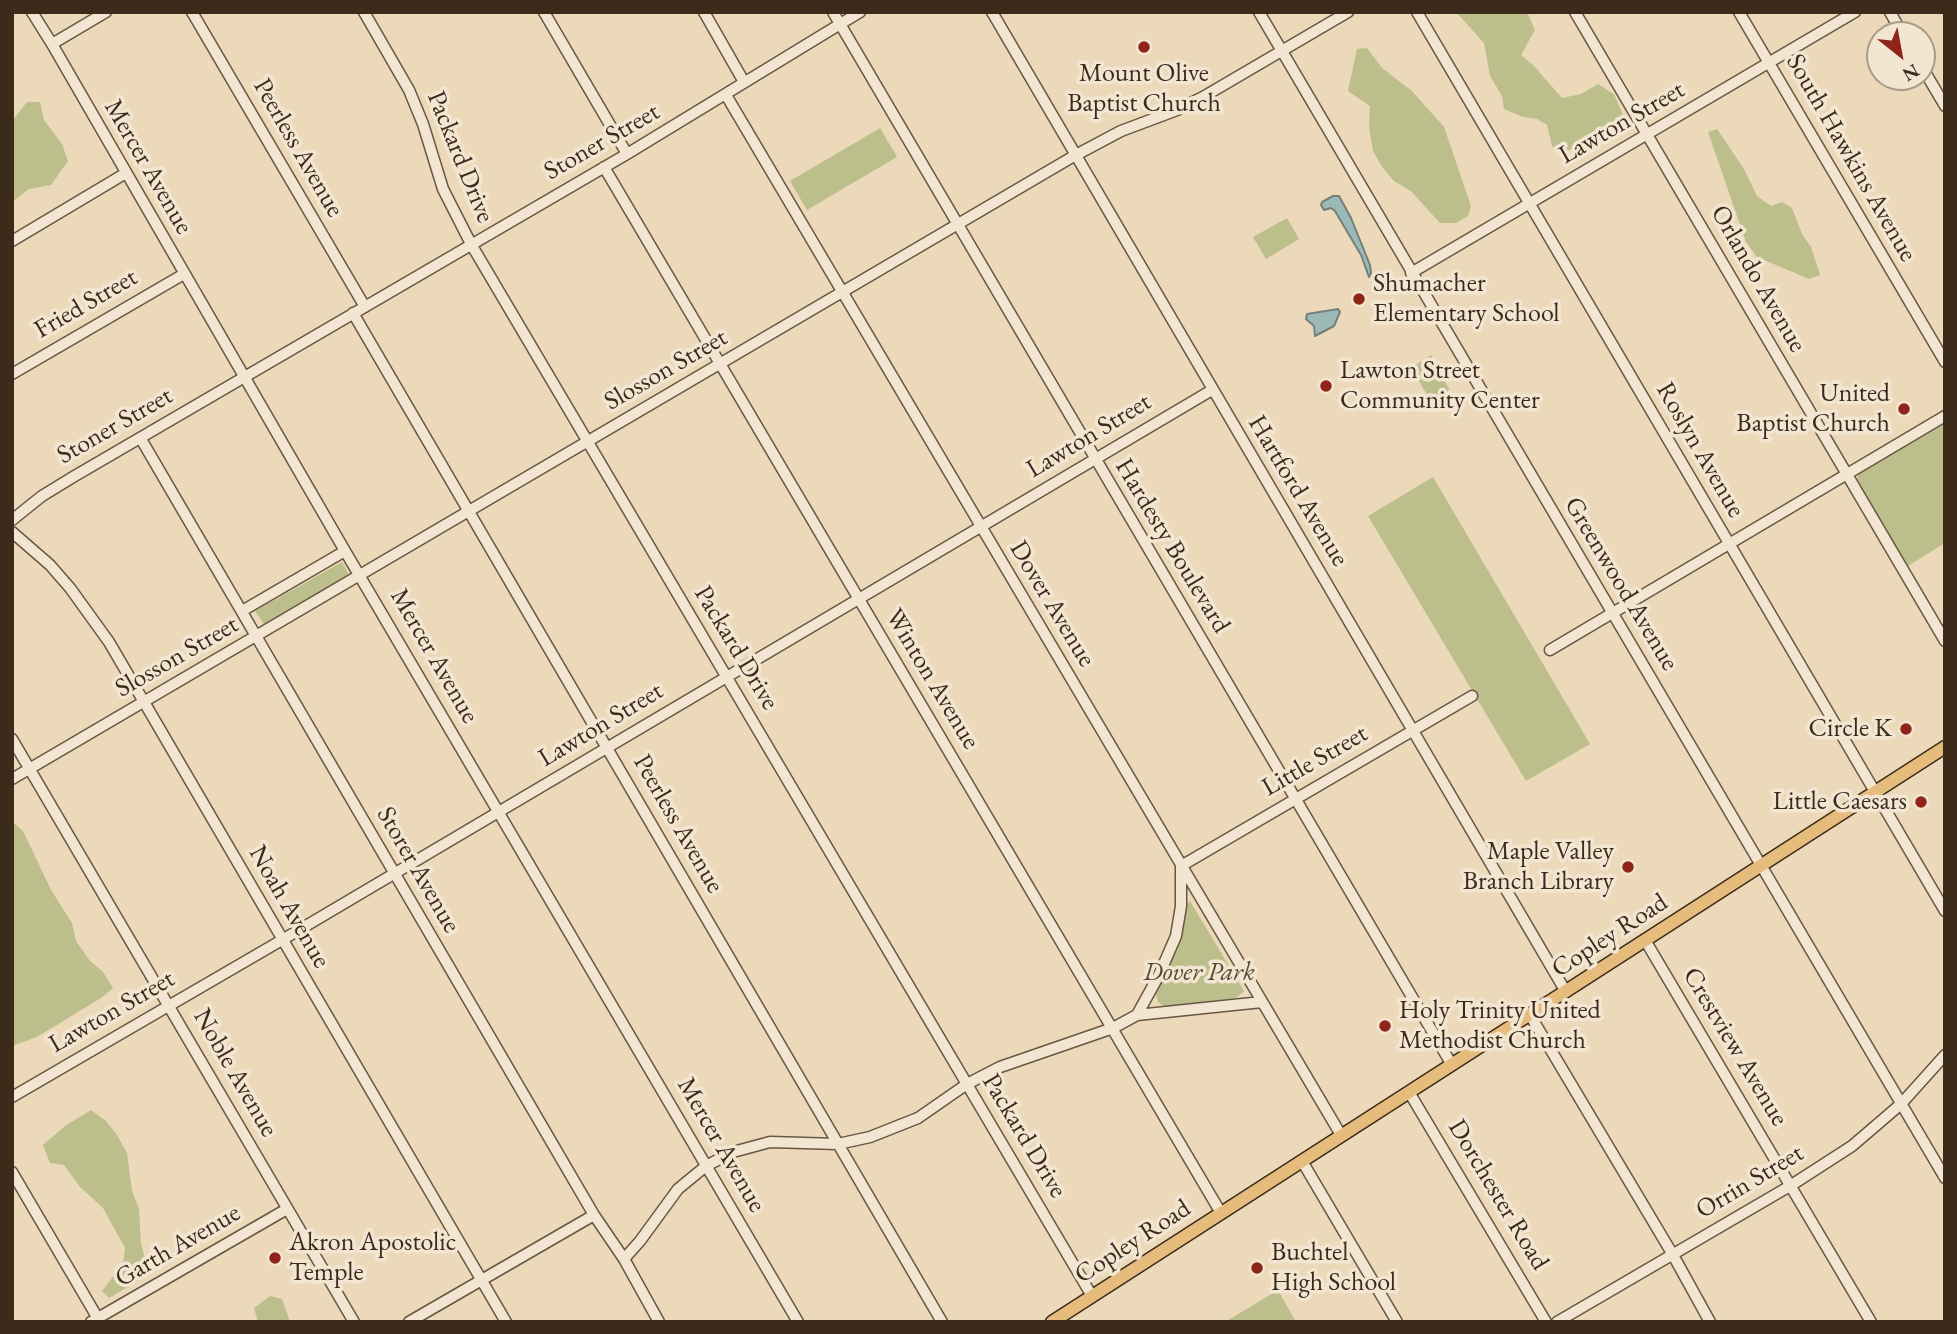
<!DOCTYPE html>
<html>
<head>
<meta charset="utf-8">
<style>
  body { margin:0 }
  #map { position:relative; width:1957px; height:1334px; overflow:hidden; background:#ebd9b9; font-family:"EB Garamond",serif }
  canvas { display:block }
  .frame { position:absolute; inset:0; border:14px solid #3c2a1b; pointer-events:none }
  .north { position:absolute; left:1866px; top:21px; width:70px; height:70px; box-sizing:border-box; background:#f2e6d2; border:2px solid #a99b89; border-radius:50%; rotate:149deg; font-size:19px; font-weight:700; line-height:28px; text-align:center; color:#3c2a1b }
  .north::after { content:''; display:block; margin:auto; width:24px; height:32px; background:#8f2418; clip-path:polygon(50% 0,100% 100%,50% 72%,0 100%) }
</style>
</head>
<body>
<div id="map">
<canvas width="1957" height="1334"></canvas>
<div class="frame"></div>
<div class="north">N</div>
</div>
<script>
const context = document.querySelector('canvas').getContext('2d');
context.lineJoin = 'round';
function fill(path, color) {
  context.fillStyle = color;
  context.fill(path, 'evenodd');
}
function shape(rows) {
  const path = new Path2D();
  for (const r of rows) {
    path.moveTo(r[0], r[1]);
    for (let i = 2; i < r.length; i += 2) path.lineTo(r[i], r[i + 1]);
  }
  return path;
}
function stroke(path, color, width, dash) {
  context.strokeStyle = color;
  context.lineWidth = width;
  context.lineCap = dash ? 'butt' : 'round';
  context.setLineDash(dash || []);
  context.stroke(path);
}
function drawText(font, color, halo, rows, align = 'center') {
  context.font = font + ' "EB Garamond",serif';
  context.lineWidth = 7;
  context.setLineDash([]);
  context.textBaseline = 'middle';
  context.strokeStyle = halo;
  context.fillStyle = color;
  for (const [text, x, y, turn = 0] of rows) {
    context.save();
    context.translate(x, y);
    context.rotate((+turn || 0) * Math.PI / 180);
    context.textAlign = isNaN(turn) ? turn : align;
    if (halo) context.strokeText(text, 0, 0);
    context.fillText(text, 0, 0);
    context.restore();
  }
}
fill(shape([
  [1456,12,1527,12,1535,30,1521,55,1534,66,1562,98,1581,94,1598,84,1614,94,1623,115,1624,125,1617,135,1593,141,1564,152,1552,146,1547,125,1537,119,1523,117,1504,109,1502,96,1490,76,1484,43],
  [1367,48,1382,68,1412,91,1444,127,1471,206,1468,216,1456,223,1440,223,1411,191,1394,181,1382,167,1373,151,1369,128,1370,106,1348,91,1357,49],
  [27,102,40,102,44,120,62,144,68,161,51,185,29,189,12,202,12,121],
  [880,128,897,157,807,210,790,181],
  [1717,129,1744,169,1757,196,1771,206,1782,202,1792,208,1802,234,1811,247,1820,275,1809,279,1757,257,1746,242,1708,132],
  [1287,218,1299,239,1266,259,1253,237],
  [1431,355,1449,389,1444,400,1434,406,1411,368],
  [1945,423,1945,543,1908,566,1856,481,1859,473],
  [1433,477,1590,744,1526,781,1368,516],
  [342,562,350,576,265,626,255,611],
  [14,823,23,831,51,890,72,923,76,941,90,961,103,972,113,988,101,998,37,1037,12,1046,12,825],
  [1190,901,1244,991,1236,998,1165,1007,1158,1002,1155,992,1176,952,1187,904],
  [91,1110,106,1121,117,1135,127,1153,132,1191,139,1209,141,1244,149,1274,109,1298,102,1291,123,1264,125,1248,103,1208,80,1187,64,1165,50,1163,43,1145,65,1126],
  [1278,1290,1296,1322,1225,1322],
  [270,1296,282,1299,290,1322,258,1322,254,1308]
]), '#bcbe8b');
const water = shape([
  [1333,196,1339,196,1351,218,1370,265,1371,273,1369,277,1361,255,1335,211,1331,208,1324,210,1321,205,1322,202,1333,196],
  [1338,309,1340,312,1334,326,1315,336,1314,326,1306,319,1307,314,1338,309]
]);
fill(water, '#9ab9b7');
stroke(water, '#748079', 2);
const minor = shape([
  [32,12,52,44,345,551,798,1322],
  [192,12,365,307],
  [364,12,409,90,423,124,443,189,471,244,1092,1296],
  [544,12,627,154],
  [704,12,744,82],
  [833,12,1452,1065],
  [992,12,1566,992],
  [1259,12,1945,1178],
  [1417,12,1945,911],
  [1575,12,1945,641],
  [1739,12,1945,362],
  [1890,12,1903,35],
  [52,44,106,12],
  [1922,67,1945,106],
  [726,95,1341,1135],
  [604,167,1221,1213],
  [12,241,126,173],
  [1411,273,1855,12],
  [353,313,942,1322],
  [12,374,184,274],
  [141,439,594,1215,624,1259,659,1322],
  [12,520,42,496,73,477,627,154,860,12],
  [12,532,50,565,70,588,109,642,506,1322],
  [242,611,345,551],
  [1550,650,1945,416],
  [12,739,354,1322],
  [12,779,1074,156,1121,131,1177,110,1203,97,1348,12],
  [1645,940,1871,1322],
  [1137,1015,1159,975,1176,936,1181,906,1181,866,1472,696],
  [1530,1015,1673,1255,1710,1322],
  [1409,1092,1546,1322],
  [12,1097,282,940,1212,390],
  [1302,1161,1397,1322],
  [12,1172,100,1322],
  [624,1259,640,1241,678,1189,706,1166,733,1152,770,1142,838,1144,870,1137,918,1118,967,1084,1000,1067,1113,1028,1137,1015,1262,1002],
  [91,1322,287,1209],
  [409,1322,594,1215],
  [1557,1322,1790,1186,1852,1146,1901,1104,1945,1055]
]);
const major = shape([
  [1052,1322,1945,747]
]);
stroke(minor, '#685642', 13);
stroke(major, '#3c2a1b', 15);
stroke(minor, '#f2e6d2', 10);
stroke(major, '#e6bc7c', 12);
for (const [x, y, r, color] of [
  [1144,47,7,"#8f2418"],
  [1359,299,7,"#8f2418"],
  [1326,386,7,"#8f2418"],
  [1904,409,7,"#8f2418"],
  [1906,729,7,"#8f2418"],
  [1921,802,7,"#8f2418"],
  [1628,867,7,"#8f2418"],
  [1385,1026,7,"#8f2418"],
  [275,1258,7,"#8f2418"],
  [1257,1268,7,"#8f2418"]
]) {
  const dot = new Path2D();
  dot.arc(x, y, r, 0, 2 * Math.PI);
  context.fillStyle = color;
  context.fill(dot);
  stroke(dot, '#f2e6d2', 2.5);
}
drawText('26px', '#3c2a1b', '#f2e6d2', [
  ["Mount Olive",1144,74,"center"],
  ["Baptist Church",1144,104,"center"],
  ["Shumacher",1373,284],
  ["Elementary School",1373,314],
  ["Lawton Street",1340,371],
  ["Community Center",1340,401],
  ["United",1890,394,"right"],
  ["Baptist Church",1890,424,"right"],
  ["Circle K",1892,729,"right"],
  ["Little Caesars",1907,802,"right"],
  ["Maple Valley",1614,852,"right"],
  ["Branch Library",1614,882,"right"],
  ["Holy Trinity United",1399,1011],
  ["Methodist Church",1399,1041],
  ["Akron Apostolic",289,1243],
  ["Temple",289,1273],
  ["Buchtel",1271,1253],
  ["High School",1271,1283]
], 'left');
drawText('26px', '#3c2a1b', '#f2e6d2', [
  ["Lawton Street",1622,123,-30],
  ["Stoner Street",602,142,-30],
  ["Peerless Avenue",298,148,60],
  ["Packard Drive",460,157,68],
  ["South Hawkins Avenue",1851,158,60],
  ["Mercer Avenue",148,167,60],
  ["Orlando Avenue",1758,279,60],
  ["Fried Street",86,304,-30],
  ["Slosson Street",666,370,-30],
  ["Stoner Street",115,426,-30],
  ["Lawton Street",1089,436,-31],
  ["Roslyn Avenue",1700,450,60],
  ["Hartford Avenue",1298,491,59],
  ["Hardesty Boulevard",1172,546,59],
  ["Greenwood Avenue",1621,584,59],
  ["Dover Avenue",1052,604,59],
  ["Packard Drive",736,648,59],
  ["Mercer Avenue",434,656,60],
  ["Slosson Street",177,657,-30],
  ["Winton Avenue",932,679,59],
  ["Lawton Street",601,725,-31],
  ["Little Street",1315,761,-30],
  ["Peerless Avenue",678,824,60],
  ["Storer Avenue",418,870,60],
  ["Noah Avenue",289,907,60],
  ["Copley Road",1610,936,-33],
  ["Lawton Street",112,1012,-30],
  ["Crestview Avenue",1735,1047,59],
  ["Noble Avenue",235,1073,60],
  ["Packard Drive",1024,1136,59],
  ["Mercer Avenue",721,1145,60],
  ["Orrin Street",1750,1182,-31],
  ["Dorchester Road",1498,1195,59],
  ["Copley Road",1133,1242,-33],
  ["Garth Avenue",178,1246,-30]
]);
drawText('italic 26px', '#564831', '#f2e6d2', [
  ["Dover Park",1199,973]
]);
</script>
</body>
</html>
